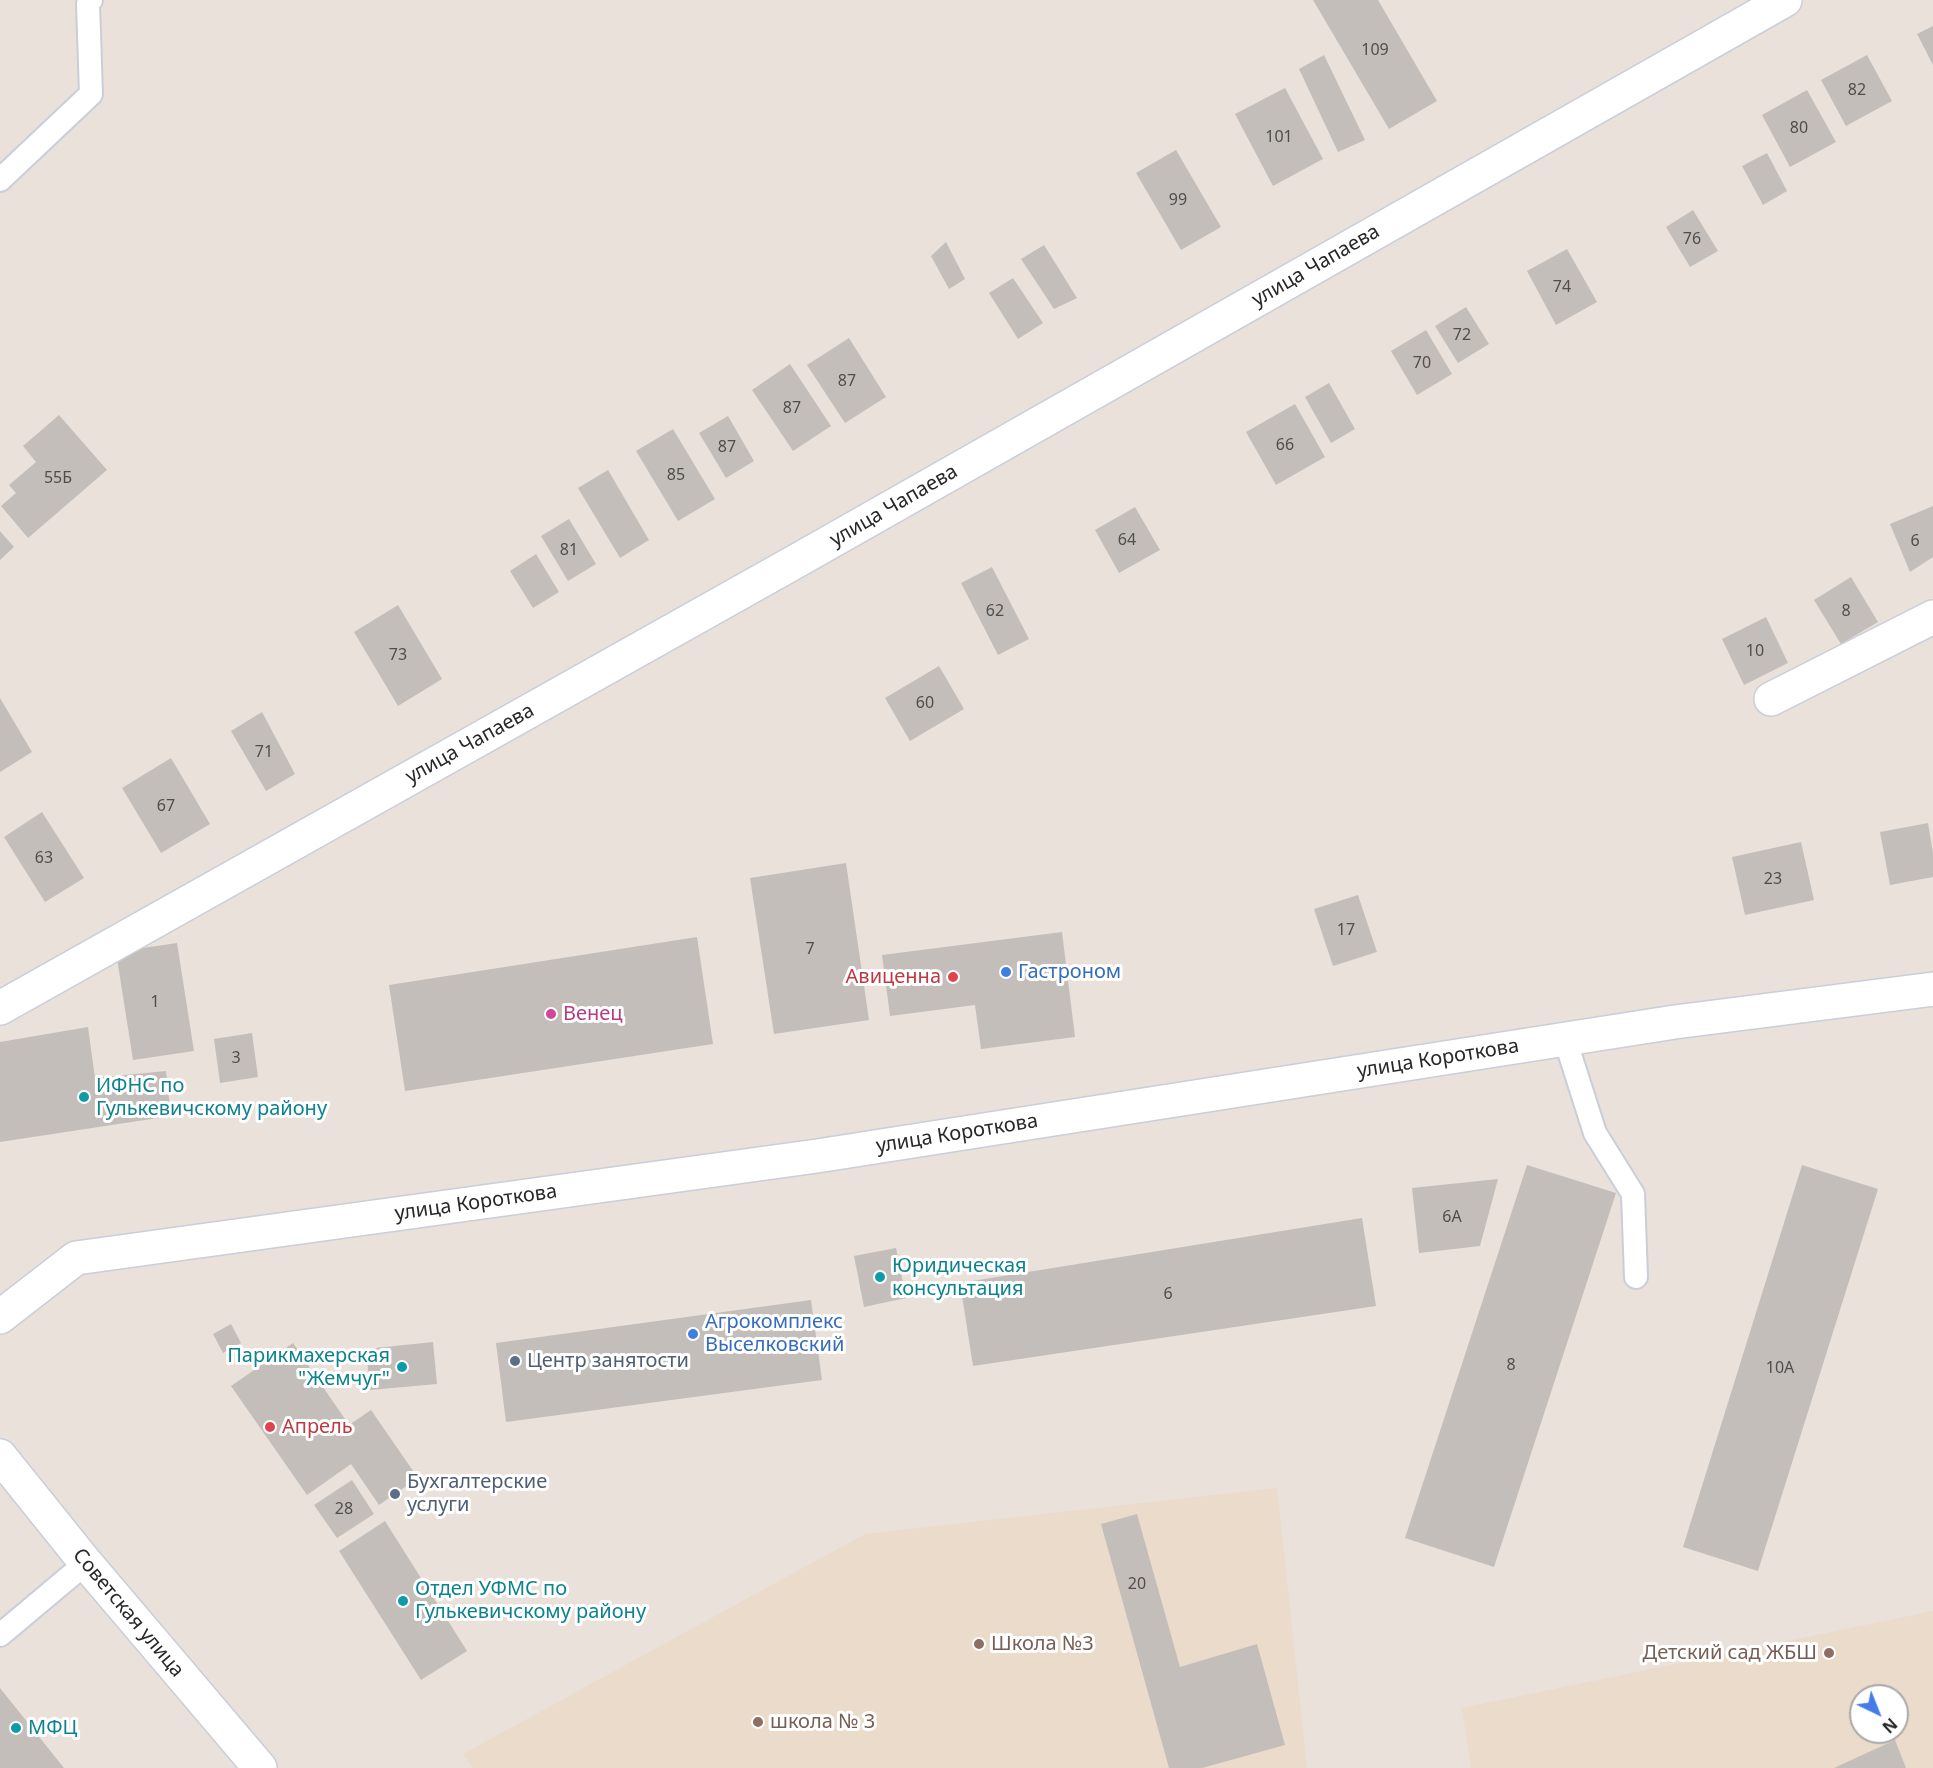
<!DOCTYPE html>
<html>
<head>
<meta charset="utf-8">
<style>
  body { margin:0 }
  #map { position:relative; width:1933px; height:1768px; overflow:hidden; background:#e9e1da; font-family:"Noto Sans",sans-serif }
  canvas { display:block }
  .north { position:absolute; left:1849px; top:1684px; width:60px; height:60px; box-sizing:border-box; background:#fff; border:2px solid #a9a9a9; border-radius:50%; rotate:137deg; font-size:16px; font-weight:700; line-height:24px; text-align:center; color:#282828 }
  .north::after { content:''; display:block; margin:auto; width:21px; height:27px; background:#467cea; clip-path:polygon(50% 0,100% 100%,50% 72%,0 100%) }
</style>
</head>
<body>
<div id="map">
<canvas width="1933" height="1768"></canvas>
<div class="north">N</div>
</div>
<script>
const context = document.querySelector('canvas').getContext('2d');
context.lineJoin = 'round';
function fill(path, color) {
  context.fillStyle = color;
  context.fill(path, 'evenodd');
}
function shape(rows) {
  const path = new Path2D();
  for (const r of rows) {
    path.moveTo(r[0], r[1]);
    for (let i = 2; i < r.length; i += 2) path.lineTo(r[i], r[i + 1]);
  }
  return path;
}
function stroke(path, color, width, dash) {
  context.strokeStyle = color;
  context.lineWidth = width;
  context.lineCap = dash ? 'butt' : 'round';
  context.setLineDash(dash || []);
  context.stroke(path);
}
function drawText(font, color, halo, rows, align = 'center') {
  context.font = font + ' "Noto Sans",sans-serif';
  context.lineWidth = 6;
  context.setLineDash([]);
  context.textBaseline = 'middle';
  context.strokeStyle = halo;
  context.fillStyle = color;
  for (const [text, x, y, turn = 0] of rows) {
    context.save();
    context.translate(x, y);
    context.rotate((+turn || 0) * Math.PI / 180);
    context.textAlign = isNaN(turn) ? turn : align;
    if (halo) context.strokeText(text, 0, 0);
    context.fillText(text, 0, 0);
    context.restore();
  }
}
fill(shape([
  [1277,1488,1307,1768,473,1768,463,1754,865,1534],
  [1933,1611,1933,1768,1471,1768,1462,1708],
  [1861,1696,1897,1696,1897,1732,1861,1732]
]), '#eadbcb');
fill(shape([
  [1313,0,1378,0,1437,101,1389,129],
  [1933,26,1933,65,1917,34],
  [1324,55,1365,140,1338,152,1299,69],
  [1867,55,1892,101,1846,126,1821,80],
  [1285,88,1323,159,1273,186,1235,114],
  [1807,90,1836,142,1790,167,1762,115],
  [1176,150,1221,227,1181,250,1136,173],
  [1767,153,1787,191,1763,205,1742,166],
  [1693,210,1718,251,1690,267,1666,227],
  [946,242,965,279,949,289,931,256],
  [1044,245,1077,298,1054,309,1021,259],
  [1567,249,1597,302,1556,325,1527,271],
  [1013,278,1043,323,1018,339,989,293],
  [1466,307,1489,344,1458,363,1435,326],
  [1426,330,1452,374,1417,395,1391,351],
  [849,338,886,397,845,423,807,365],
  [790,364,831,426,793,451,752,390],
  [1329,383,1355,429,1331,443,1305,397],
  [1295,404,1325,457,1276,485,1246,432],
  [59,415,107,470,28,538,1,506,16,493,9,485,36,462,23,446],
  [728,416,754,461,726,478,699,433],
  [673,429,715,499,678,521,636,451],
  [608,470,649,540,620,558,578,488],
  [1933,506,1933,557,1910,572,1890,524],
  [1135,507,1160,550,1119,573,1095,530],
  [569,519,596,564,568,581,541,536],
  [0,531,14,547,0,560],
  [536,554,559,592,533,608,510,571],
  [992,567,1029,639,998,655,961,583],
  [1851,577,1878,622,1841,644,1814,600],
  [398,605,442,679,398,706,354,632],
  [1766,617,1788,663,1744,685,1722,639],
  [939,666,964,709,910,741,885,698],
  [0,698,32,752,0,772],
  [262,712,295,774,266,791,231,731],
  [171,758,210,824,161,853,122,788],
  [42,812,84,878,45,902,4,837],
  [1928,823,1933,853,1933,877,1890,885,1880,832],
  [1801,842,1814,900,1745,915,1732,857],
  [846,863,869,1020,774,1034,750,878],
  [1358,895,1377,952,1333,966,1314,909],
  [1062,932,1075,1037,981,1049,975,1005,890,1016,882,955],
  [697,937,713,1044,405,1091,389,985],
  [177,943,194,1051,133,1060,116,952],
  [88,1027,95,1078,166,1071,171,1116,0,1142,0,1042],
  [252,1033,258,1077,220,1083,214,1039],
  [1527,1165,1616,1193,1494,1567,1405,1538],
  [1802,1165,1878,1189,1758,1571,1683,1547],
  [1498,1179,1480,1246,1419,1253,1412,1188],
  [1362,1218,1376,1306,973,1366,960,1283],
  [896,1248,906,1298,864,1307,854,1256],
  [811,1300,822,1380,506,1422,496,1343],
  [231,1324,241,1343,223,1353,213,1334],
  [433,1342,437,1384,370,1390,366,1349],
  [293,1343,349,1425,371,1410,418,1478,379,1505,351,1464,307,1495,231,1386],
  [352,1480,374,1514,337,1538,314,1505],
  [1137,1514,1180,1667,1257,1644,1285,1745,1202,1768,1169,1768,1101,1524],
  [385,1521,467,1651,421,1680,339,1551],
  [0,1688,64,1768,0,1768],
  [1895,1740,1906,1768,1834,1768]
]), '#c4beba');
const service = shape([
  [0,180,91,94,88,4,91,0],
  [1565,1039,1595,1133,1633,1194,1636,1277],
  [0,1635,86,1563]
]);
const minor = shape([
  [1771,699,1933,617],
  [0,1008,800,559,1785,0]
]);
const tertiary = shape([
  [0,1317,76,1258,817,1156,1675,1022,1933,989],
  [0,1456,86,1563,260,1768]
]);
stroke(service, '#c9ced9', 26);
stroke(minor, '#c9ced9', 36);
stroke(tertiary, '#c9ced9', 36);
stroke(service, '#fff', 22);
stroke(minor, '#fff', 33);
stroke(tertiary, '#fff', 33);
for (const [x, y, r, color] of [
  [1006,972,6,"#3f7fe0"],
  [953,977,6,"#e0444e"],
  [551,1014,6,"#d1479c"],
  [84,1097,6,"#0f9aa8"],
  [880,1277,6,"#0f9aa8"],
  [693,1334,6,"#3f7fe0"],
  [515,1361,6,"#5c6f8a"],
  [402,1367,6,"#0f9aa8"],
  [270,1427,6,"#e0444e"],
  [395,1494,6,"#5c6f8a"],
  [403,1601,6,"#0f9aa8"],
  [979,1644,6,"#8d6e63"],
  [1829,1653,6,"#8d6e63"],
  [758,1722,6,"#8d6e63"],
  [16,1728,6,"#0f9aa8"]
]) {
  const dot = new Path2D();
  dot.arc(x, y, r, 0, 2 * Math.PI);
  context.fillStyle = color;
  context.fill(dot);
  stroke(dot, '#fff', 2);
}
drawText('16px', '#4f4e4c', null, [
  ["109",1375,50],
  ["82",1857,90],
  ["80",1799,128],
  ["101",1279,137],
  ["99",1178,200],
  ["76",1692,239],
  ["74",1562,287],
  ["72",1462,335],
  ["70",1422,363],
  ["87",847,381],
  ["87",792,408],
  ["66",1285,445],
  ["87",727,447],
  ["85",676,475],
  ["55Б",58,478],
  ["64",1127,540],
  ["6",1915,541],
  ["81",569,550],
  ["62",995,611],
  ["8",1846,611],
  ["10",1755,651],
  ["73",398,655],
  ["60",925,703],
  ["71",264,752],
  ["67",166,806],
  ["63",44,858],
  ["23",1773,879],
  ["17",1346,930],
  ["7",810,949],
  ["1",155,1002],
  ["3",236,1058],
  ["6А",1452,1217],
  ["6",1168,1294],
  ["8",1511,1365],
  ["10А",1780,1368],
  ["28",344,1509],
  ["20",1137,1584]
]);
drawText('20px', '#282828', '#fff', [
  ["улица Чапаева",1316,266,-30],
  ["улица Чапаева",894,506,-30],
  ["улица Чапаева",470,744,-29],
  ["улица Короткова",1438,1059,-9],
  ["улица Короткова",957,1134,-9],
  ["улица Короткова",476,1203,-8],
  ["Советская улица",128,1613,50]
]);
drawText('20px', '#366cbe', '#fff', [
  ["Гастроном",1018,972],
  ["Агрокомплекс",705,1322],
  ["Выселковский",705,1345]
], 'left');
drawText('20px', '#be3a42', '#fff', [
  ["Авиценна",941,977],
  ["Апрель",282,1427,"left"]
], 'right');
drawText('20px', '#b23c85', '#fff', [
  ["Венец",563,1014]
], 'left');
drawText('20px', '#0d838f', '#fff', [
  ["ИФНС по",96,1086],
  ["Гулькевичскому району",96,1109],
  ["Юридическая",892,1266],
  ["консультация",892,1289],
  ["Парикмахерская",390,1356,"right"],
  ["\"Жемчуг\"",390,1379,"right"],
  ["Отдел УФМС по",415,1589],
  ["Гулькевичскому району",415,1612],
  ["МФЦ",28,1728]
], 'left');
drawText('20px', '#4e5e75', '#fff', [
  ["Центр занятости",527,1361],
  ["Бухгалтерские",407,1482],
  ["услуги",407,1505]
], 'left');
drawText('20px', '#785e54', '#fff', [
  ["Школа №3",991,1644],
  ["Детский сад ЖБШ",1817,1653,"right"],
  ["школа № 3",770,1722]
], 'left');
</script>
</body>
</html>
